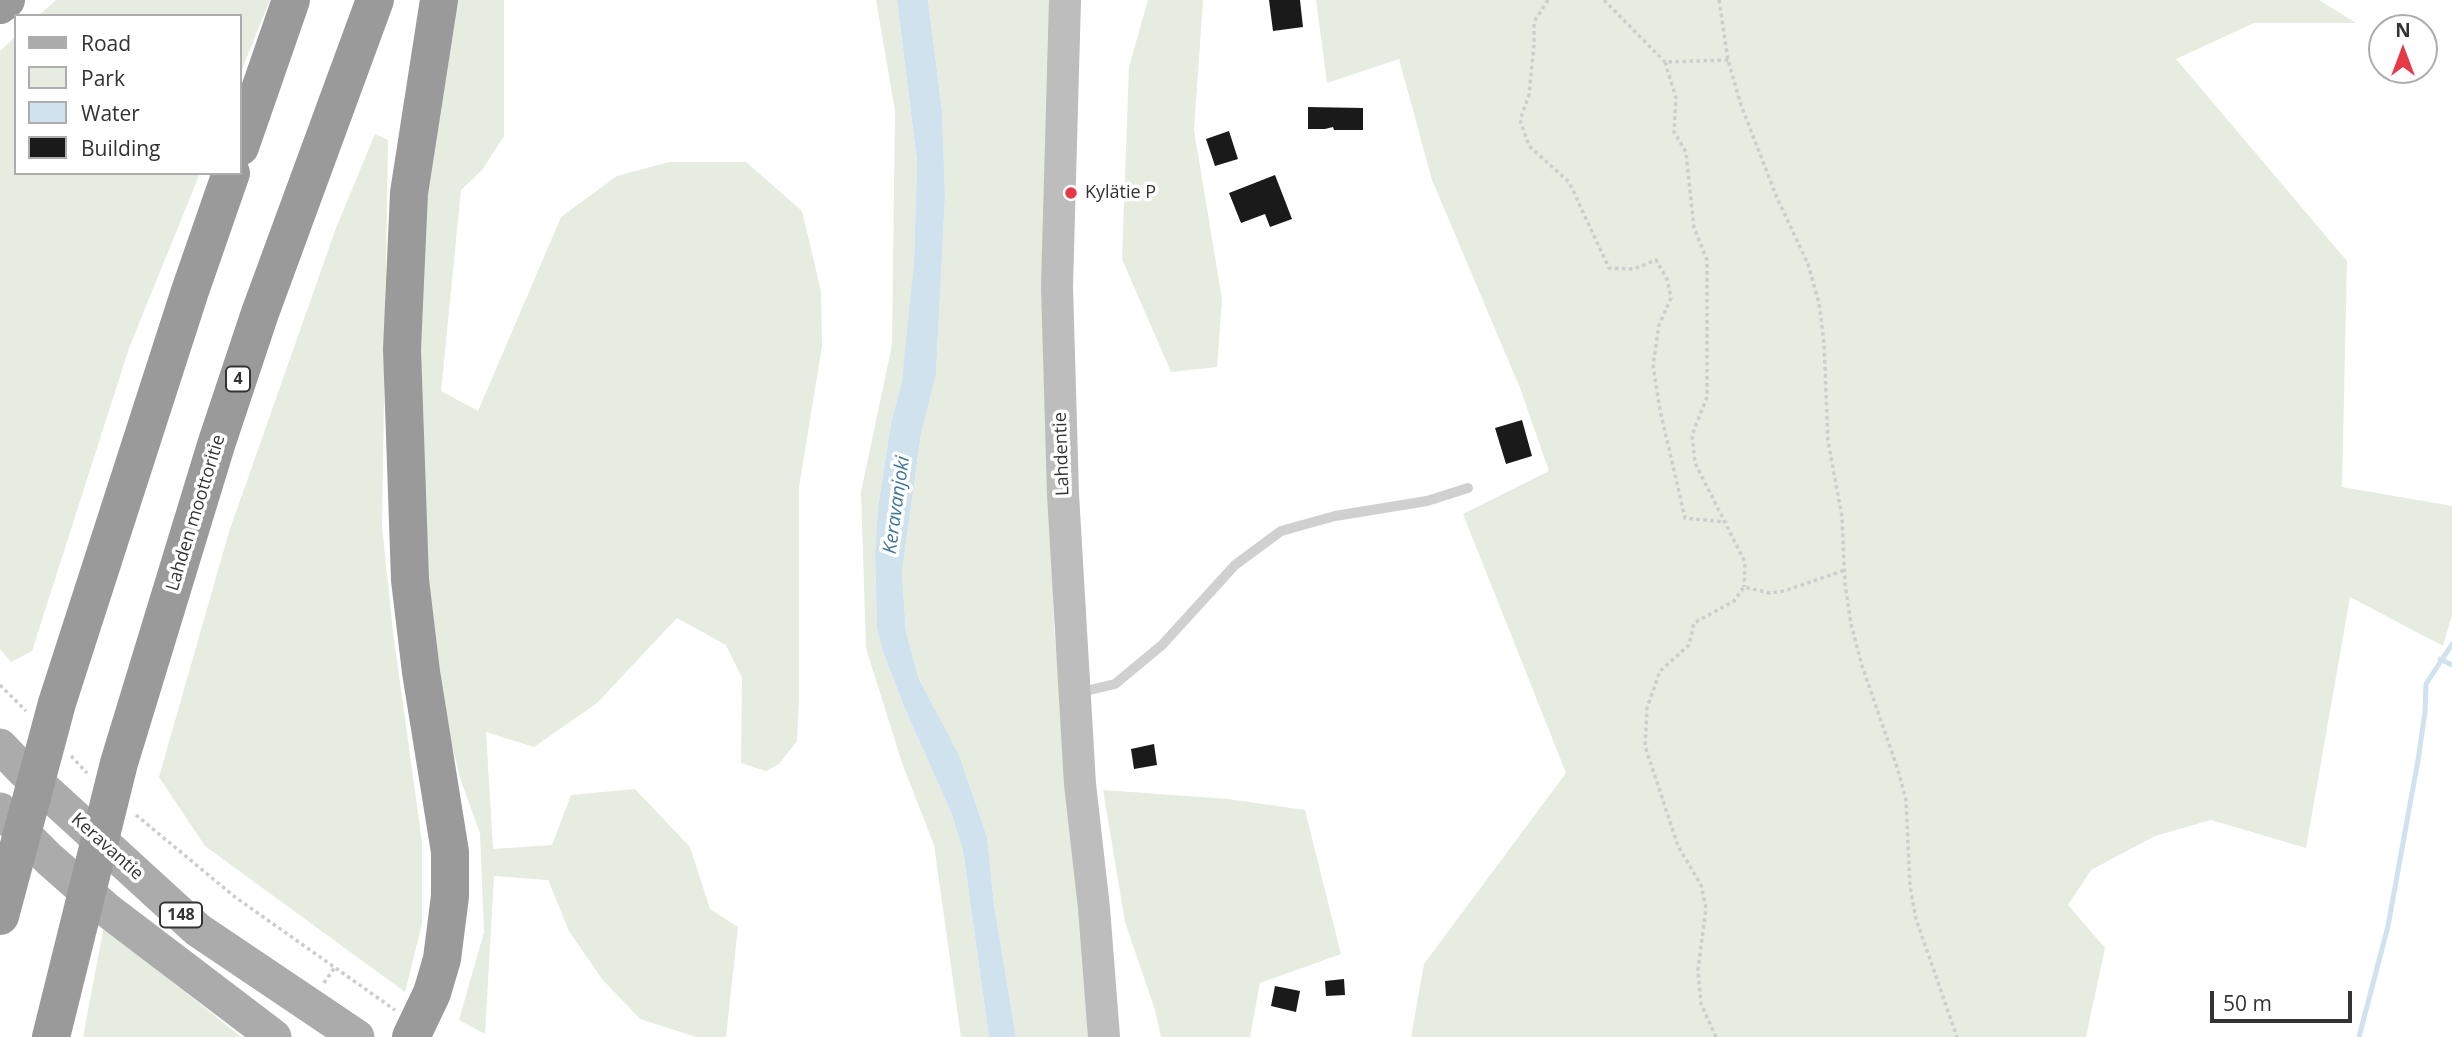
<!DOCTYPE html>
<html>
<head>
<meta charset="utf-8">
<style>
  body { margin:0 }
  #map { position:relative; width:2452px; height:1037px; overflow:hidden; background:#fff; font-family:"Open Sans",sans-serif }
  canvas { display:block }
  .legend { position:absolute; left:14px; top:14px; width:228px; height:161px; box-sizing:border-box; background:#fff; border:2px solid #adadad; margin:0; padding:9px 12px; list-style:none; font-size:21px; color:#333 }
  .legend li { display:flex; align-items:center; gap:14px; height:35px }
  .legend b { width:35px; border:2px solid #adadad }
  .north { position:absolute; left:2368px; top:14px; width:70px; height:70px; box-sizing:border-box; background:#fff; border:2px solid #adadad; border-radius:50%; rotate:0deg; font-size:19px; font-weight:700; line-height:28px; text-align:center; color:#333 }
  .north::after { content:''; display:block; margin:auto; width:24px; height:32px; background:#e63946; clip-path:polygon(50% 0,100% 100%,50% 72%,0 100%) }
  .scale { position:absolute; left:2210px; top:991px; width:142px; height:32px; box-sizing:border-box; border:4px solid #333; border-top:0; padding-left:9px; font-size:21px; line-height:24px; white-space:nowrap; color:#333; -webkit-text-stroke:5px #fff; paint-order:stroke }
</style>
</head>
<body>
<div id="map">
<canvas width="2452" height="1037"></canvas>
<ul class="legend">
<li><b style="height:9px;background:#ababab"></b>Road</li>
<li><b style="height:19px;background:#e6ecdf"></b>Park</li>
<li><b style="height:19px;background:#cfe2ee"></b>Water</li>
<li><b style="height:19px;background:#1a1a1a"></b>Building</li>
</ul>
<div class="north">N</div>
<div class="scale">50 m</div>
</div>
<script>
const context = document.querySelector('canvas').getContext('2d');
context.lineJoin = 'round';
function fill(path, color) {
  context.fillStyle = color;
  context.fill(path, 'evenodd');
}
function shape(rows) {
  const path = new Path2D();
  for (const r of rows) {
    path.moveTo(r[0], r[1]);
    for (let i = 2; i < r.length; i += 2) path.lineTo(r[i], r[i + 1]);
  }
  return path;
}
function stroke(path, color, width, dash) {
  context.strokeStyle = color;
  context.lineWidth = width;
  context.lineCap = dash ? 'butt' : 'round';
  context.setLineDash(dash || []);
  context.stroke(path);
}
function drawText(font, color, halo, rows, align = 'center') {
  context.font = font + ' "Open Sans",sans-serif';
  context.lineWidth = 7;
  context.setLineDash([]);
  context.textBaseline = 'middle';
  context.strokeStyle = halo;
  context.fillStyle = color;
  for (const [text, x, y, turn = 0] of rows) {
    context.save();
    context.translate(x, y);
    context.rotate((+turn || 0) * Math.PI / 180);
    context.textAlign = isNaN(turn) ? turn : align;
    if (halo) context.strokeText(text, 0, 0);
    context.fillText(text, 0, 0);
    context.restore();
  }
}
fill(shape([
  [56,0,270,0,240,74,240,16,38,16],
  [449,0,504,0,504,136,482,170,461,190,441,391,478,411,561,217,617,176,669,162,746,162,802,211,821,291,822,346,799,487,799,701,797,741,779,764,766,771,741,763,742,678,726,645,677,618,597,703,534,747,486,732,493,849,552,845,571,795,635,789,690,847,710,909,738,927,726,1037,696,1037,640,1019,602,979,569,931,548,880,494,876,485,1034,459,1020,484,932,480,833,461,781,438,690,422,531,416,364,423,196],
  [876,0,897,0,917,162,914,263,910,318,902,381,891,423,878,507,875,555,877,628,883,652,905,709,951,812,963,851,989,1037,961,1037,934,845,902,763,866,648,861,492,892,345,895,111],
  [928,0,1051,0,1044,245,1054,629,1096,1037,1016,1037,994,904,987,837,959,755,919,679,906,633,902,572,921,434,936,374,945,197,942,110],
  [1148,0,1203,0,1194,130,1222,299,1217,367,1171,372,1122,259,1129,67],
  [1316,0,2319,0,2356,23,2254,23,2176,59,2347,261,2342,487,2452,506,2452,615,2443,646,2350,597,2306,848,2211,820,2155,836,2091,870,2068,905,2105,948,2086,1037,1411,1037,1424,964,1566,773,1463,514,1549,471,1520,388,1432,180,1399,59,1327,83],
  [16,36,16,173,200,173,129,348,32,651,11,662,0,649,0,51],
  [375,134,388,140,382,526,393,632,422,842,422,924,405,992,205,846,159,777,229,532,336,228],
  [1103,790,1228,799,1305,810,1341,954,1260,983,1250,1037,1161,1037,1155,1010,1125,922],
  [104,926,241,1037,83,1037]
]), '#e6ecdf');
fill(shape([
  [897,0,928,0,942,110,945,197,936,374,921,434,902,572,906,633,919,679,959,755,987,837,994,904,1016,1037,989,1037,963,851,951,812,905,709,883,652,877,628,875,555,878,507,891,423,902,381,914,263,917,162]
]), '#cfe2ee');
stroke(shape([
  [2440,659,2452,665],
  [2359,1037,2388,926,2418,760,2425,712,2426,684,2452,644]
]), '#cfe2ee', 5);
fill(shape([
  [1269,0,1300,0,1303,27,1273,31],
  [1308,107,1363,108,1363,130,1334,130,1333,127,1325,129,1308,129],
  [1229,131,1238,159,1215,166,1206,139],
  [1275,175,1292,219,1270,227,1265,214,1241,223,1229,193],
  [1522,420,1532,456,1506,464,1495,428],
  [1154,744,1157,765,1134,769,1131,749],
  [1344,979,1345,995,1326,996,1325,981],
  [1275,986,1300,991,1296,1012,1271,1006]
]), '#1a1a1a');
stroke(shape([
  [1548,0,1534,22,1534,45,1529,95,1520,120,1529,146,1569,182,1609,268,1634,269,1656,260,1667,279,1671,298,1659,325,1653,365,1660,410,1685,518,1725,522],
  [1604,0,1665,62],
  [1719,0,1728,60,1741,105,1777,198,1808,264,1819,303,1824,343,1828,441,1842,517,1845,584,1851,624,1862,666,1898,770,1906,800,1910,886,1916,919,1957,1037],
  [1728,60,1665,62,1676,98,1674,132,1686,152,1694,228,1707,260,1707,397,1692,435,1695,463,1745,562,1744,587],
  [0,685,26,711],
  [71,756,87,773],
  [136,815,235,897,395,1010],
  [324,983,335,967],
  [1716,1037,1701,1004,1698,970,1706,908,1701,885,1678,846,1645,746,1647,708,1660,671,1689,645,1694,623,1734,601,1744,587,1770,593,1784,591,1845,570]
]), '#cdcdcd', 3.5, [3.5, 3.5]);
stroke(shape([
  [1077,693,1115,684,1162,645,1235,565,1281,531,1335,516,1427,501,1468,488]
]), '#d0d0d0', 10);
stroke(shape([
  [1065,0,1057,286,1063,494,1080,784,1094,908,1104,1037]
]), '#bdbdbd', 32);
stroke(shape([
  [0,746,23,770,198,930,357,1037],
  [0,810,49,859,107,910,274,1037]
]), '#ababab', 35);
stroke(shape([
  [0,5,6,0],
  [240,147,291,0],
  [0,916,57,703,190,291,231,173],
  [51,1037,119,763,216,445,260,313,375,0],
  [411,1037,432,993,442,959,450,896,450,852,421,672,410,580,402,349,409,193,439,0]
]), '#9a9a9a', 38);
for (const [x, y, r, color] of [
  [1071,193,7,"#e63946"]
]) {
  const dot = new Path2D();
  dot.arc(x, y, r, 0, 2 * Math.PI);
  context.fillStyle = color;
  context.fill(dot);
  stroke(dot, '#fff', 2.5);
}
for (const [x, y, w] of [
  [238,379,24],
  [181,915,42]
]) {
  const box = new Path2D();
  box.roundRect(x - w / 2, y - 12.5, w, 25, 5);
  context.fillStyle = '#fff';
  context.fill(box);
  stroke(box, '#333', 2);
}
drawText('bold 16px', '#333', null, [
  ["4",238,379],
  ["148",181,915]
]);
drawText('18px', '#333', '#fff', [
  ["Kylätie P",1085,193]
], 'left');
drawText('18px', '#333', '#fff', [
  ["Lahdentie",1062,454,-92],
  ["Lahden moottoritie",196,513,-73],
  ["Keravantie",107,847,42]
]);
drawText('italic 19px', '#3f7597', '#fff', [
  ["Keravanjoki",897,505,-82]
]);
</script>
</body>
</html>
